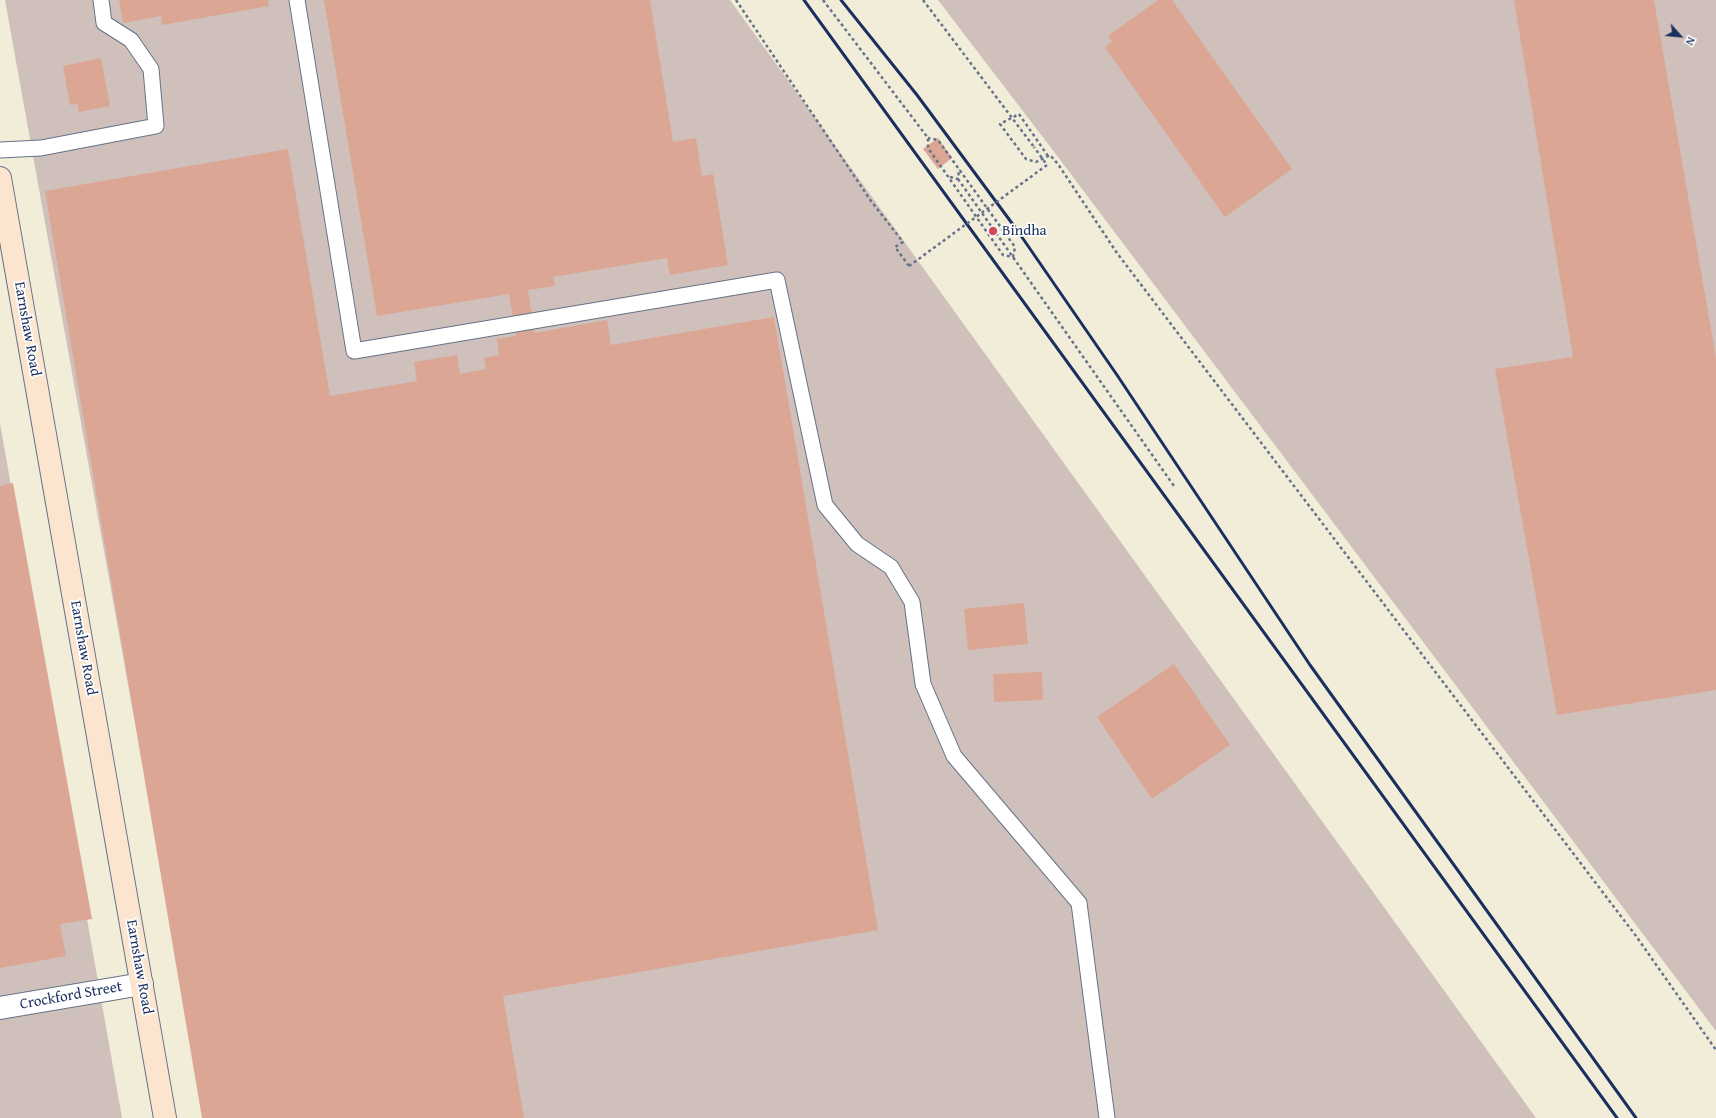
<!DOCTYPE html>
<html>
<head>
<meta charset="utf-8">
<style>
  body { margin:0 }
  #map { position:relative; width:1716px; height:1118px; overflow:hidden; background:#f1edd9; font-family:"Gentium Book Plus",serif }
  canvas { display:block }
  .north { position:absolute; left:1660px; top:16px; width:40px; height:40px; -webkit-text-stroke:3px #fff; paint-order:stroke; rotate:117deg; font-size:11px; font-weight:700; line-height:16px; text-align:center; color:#1b2f5e }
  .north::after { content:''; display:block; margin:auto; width:14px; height:18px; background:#1b2f5e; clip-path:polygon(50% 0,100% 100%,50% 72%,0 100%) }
</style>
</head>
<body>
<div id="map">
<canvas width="1716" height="1118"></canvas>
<div class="north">N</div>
</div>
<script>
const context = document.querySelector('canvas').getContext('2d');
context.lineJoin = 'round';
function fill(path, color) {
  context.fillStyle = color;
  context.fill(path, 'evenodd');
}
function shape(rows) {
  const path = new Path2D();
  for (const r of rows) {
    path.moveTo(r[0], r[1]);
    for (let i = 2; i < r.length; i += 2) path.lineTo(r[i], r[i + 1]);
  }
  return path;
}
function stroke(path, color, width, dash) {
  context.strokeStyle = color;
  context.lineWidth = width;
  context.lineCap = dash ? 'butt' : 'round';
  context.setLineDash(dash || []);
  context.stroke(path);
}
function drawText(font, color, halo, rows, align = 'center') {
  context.font = font + ' "Gentium Book Plus",serif';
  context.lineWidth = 3.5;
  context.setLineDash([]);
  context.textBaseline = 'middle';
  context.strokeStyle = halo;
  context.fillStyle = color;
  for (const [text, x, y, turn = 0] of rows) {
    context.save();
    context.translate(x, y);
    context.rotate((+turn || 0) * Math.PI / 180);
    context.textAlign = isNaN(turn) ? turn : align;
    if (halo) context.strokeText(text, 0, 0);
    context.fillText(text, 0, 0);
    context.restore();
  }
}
fill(shape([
  [5,0,730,0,1536,1118,206,1118],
  [938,0,1716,0,1716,1031,1058,157],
  [0,423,109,1044,122,1118,0,1118]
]), '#cfc0bb');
fill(shape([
  [119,0,268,0,269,6,162,25,161,16,123,23],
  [324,0,650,0,673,142,696,138,702,176,713,174,728,265,670,275,667,258,553,277,555,286,528,290,535,333,607,320,611,345,774,317,878,930,503,996,524,1118,202,1118,45,191,288,149,330,396,417,381,414,362,457,355,460,374,486,369,484,358,499,355,497,339,516,336,509,294,377,316],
  [1158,0,1172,0,1292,169,1225,217,1105,47,1112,42,1108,36],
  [1514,0,1654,0,1716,358,1716,690,1557,715,1495,369,1573,357],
  [101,58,110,106,79,112,77,104,70,105,63,66],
  [938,138,952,158,938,169,923,149],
  [13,483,92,919,60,924,66,956,0,968,0,486],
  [1024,603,1028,644,968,650,964,609],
  [1174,664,1230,745,1152,799,1097,717],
  [1042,672,1043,700,994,702,993,674]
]), '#dca695');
const lane = shape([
  [297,0,354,351,777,280,825,505,857,544,891,567,912,602,923,684,954,756,1079,903,1107,1118],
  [0,150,41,148,156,126,151,69,131,40,104,23,101,0]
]);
const street = shape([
  [0,1008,142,984]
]);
const secondary = shape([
  [0,178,165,1118]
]);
stroke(lane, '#667289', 17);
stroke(street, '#667289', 24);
stroke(secondary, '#667289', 24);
stroke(shape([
  [736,0,871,201,903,242,895,247,909,266],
  [823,0,928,138,928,148,1003,255,1013,257,1015,247,938,140,928,138],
  [923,0,1034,147],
  [1048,156,1019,114,1000,124,1026,159,1036,162,1050,155,1058,164,1117,253,1636,936,1716,1050],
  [950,177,958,179,959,169],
  [958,179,1174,486]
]), '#667289', 2.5, [3, 3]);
stroke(lane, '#fff', 15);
stroke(street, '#fff', 22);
stroke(secondary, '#fce5cf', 22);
stroke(shape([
  [804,0,1617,1118],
  [841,0,917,95,1017,230,1117,375,1310,665,1636,1118]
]), '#1b2f5e', 3);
stroke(shape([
  [909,266,1047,165,1034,147]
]), '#667289', 2.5, [3, 3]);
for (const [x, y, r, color] of [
  [993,231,5,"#d1495b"]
]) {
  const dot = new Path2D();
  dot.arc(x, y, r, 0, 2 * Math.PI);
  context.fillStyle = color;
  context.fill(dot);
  stroke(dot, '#fff', 1.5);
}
drawText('15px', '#1b2f5e', '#fff', [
  ["Bindha",1002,231]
], 'left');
drawText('15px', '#1b2f5e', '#fff', [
  ["Earnshaw Road",27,329,80],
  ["Earnshaw Road",83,648,80],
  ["Earnshaw Road",139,967,80],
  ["Crockford Street",71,996,-10]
]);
</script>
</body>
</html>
